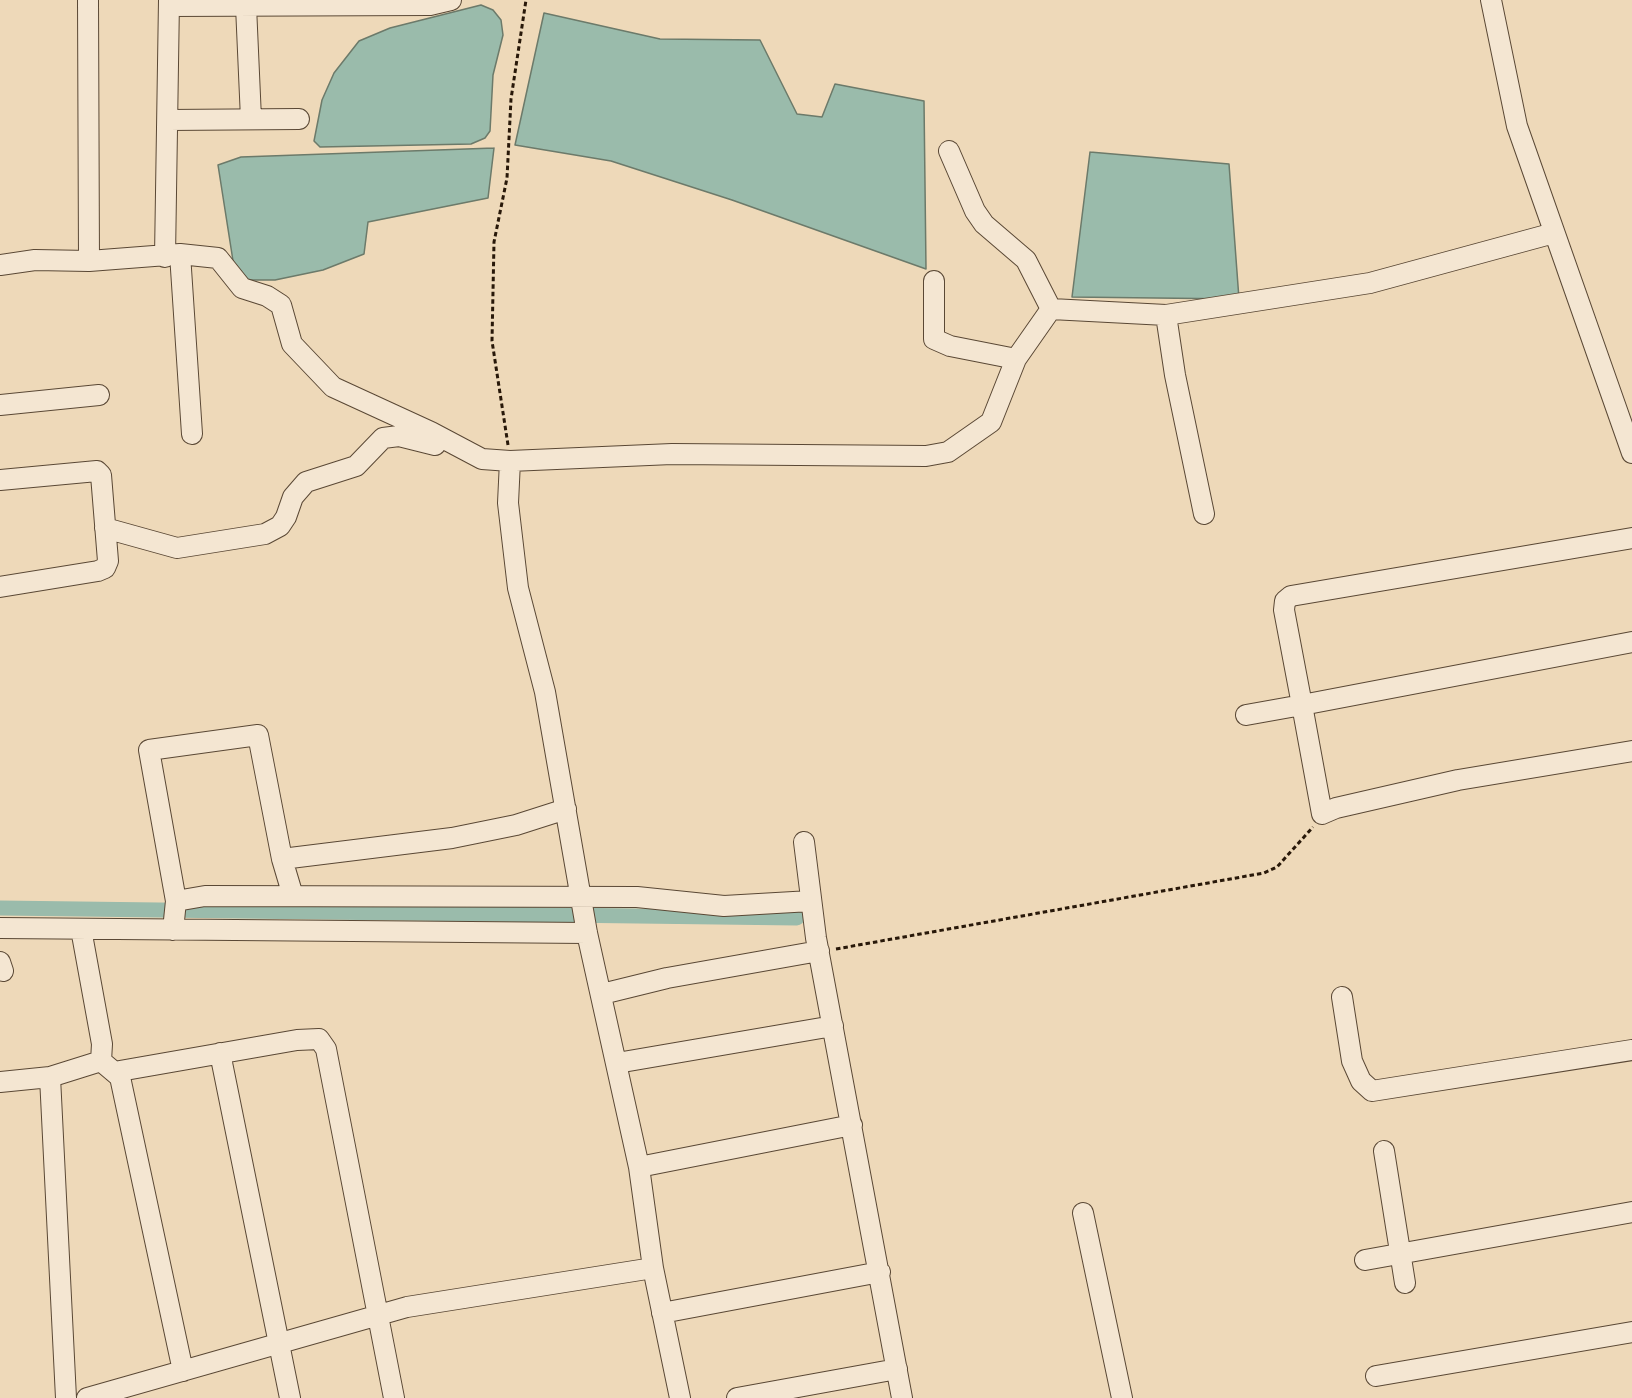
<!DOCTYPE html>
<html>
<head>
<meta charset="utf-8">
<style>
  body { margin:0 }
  canvas { display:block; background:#eed9b9 }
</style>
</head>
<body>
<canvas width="1632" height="1398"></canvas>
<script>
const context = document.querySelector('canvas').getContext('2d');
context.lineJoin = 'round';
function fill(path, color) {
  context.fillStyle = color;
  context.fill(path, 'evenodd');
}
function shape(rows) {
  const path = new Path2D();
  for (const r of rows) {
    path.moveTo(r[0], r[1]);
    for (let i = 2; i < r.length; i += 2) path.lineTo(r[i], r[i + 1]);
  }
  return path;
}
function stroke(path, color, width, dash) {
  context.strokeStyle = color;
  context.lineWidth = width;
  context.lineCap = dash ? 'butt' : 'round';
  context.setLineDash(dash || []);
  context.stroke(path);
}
const water = shape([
  [481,5,493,10,501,20,503,35,493,75,490,131,485,138,471,144,320,147,314,141,322,100,334,73,359,41,390,28,481,5],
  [544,13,660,39,760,40,797,114,822,117,835,84,924,101,926,269,732,200,611,161,515,145,544,13],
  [494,148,488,198,368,222,364,254,323,270,275,280,236,280,218,165,241,157,494,148],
  [1090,152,1229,164,1239,299,1072,297,1090,152]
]);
fill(water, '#9abbab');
stroke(water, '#6c7a6a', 1.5);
stroke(shape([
  [0,908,797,918]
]), '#9abbab', 15);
const minor = shape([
  [88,0,89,261],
  [1491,0,1517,126,1632,453],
  [169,6,430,5,451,0],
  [246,6,251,119],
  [168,120,299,119],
  [949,151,975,211,984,224,1026,260,1051,309],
  [180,254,192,434],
  [165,257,169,0],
  [0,265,35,260,89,261,180,254,218,258,242,288,267,296,281,305,292,344,333,387,431,432,482,459,510,461,508,503,518,588,545,692,587,933,639,1167,653,1268,680,1398],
  [934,281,934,339,950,346,1016,359],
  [1051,309,1166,315,1370,283,1554,233],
  [1166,315,1175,375,1204,514],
  [0,405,99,395],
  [510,461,672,454,926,456,948,452,991,422,1016,359,1051,309],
  [0,480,97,471,101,475,108,561,105,568,98,571,0,587],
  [105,528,177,548,265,534,280,526,286,517,293,497,306,482,356,466,383,438,399,436,435,445],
  [1632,642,1302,705,1322,814,1336,808,1458,780,1632,751],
  [1246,715,1302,705,1284,610,1285,601,1291,596,1632,538],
  [804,842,816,938,902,1398],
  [282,859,452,838,516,825,566,809],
  [176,901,149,750,258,735,282,859,293,896],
  [0,928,587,933],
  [173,930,176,901,205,896,637,897,724,906,811,901],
  [0,962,3,971],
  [602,994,667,978,819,951],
  [1342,997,1352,1061,1361,1081,1372,1091,1632,1050],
  [220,1053,290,1398],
  [101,1061,120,1077,183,1371],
  [617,1063,833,1026],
  [114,1072,297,1040,319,1039,326,1049,394,1398],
  [50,1077,66,1398],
  [0,1082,50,1077,101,1061,102,1044,81,929],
  [1384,1151,1405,1283],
  [639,1167,852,1125],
  [1083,1213,1122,1398],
  [1365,1260,1632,1212],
  [662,1313,880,1272],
  [1376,1376,1632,1332],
  [87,1398,407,1307,653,1268],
  [737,1398,897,1369]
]);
stroke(minor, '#5a4835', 22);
stroke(shape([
  [508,445,492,341,494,242,507,178,511,99,526,0],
  [836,949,1264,873,1277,867,1313,827]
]), '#281809', 3, [4.5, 3]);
stroke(minor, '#f4e6d2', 20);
</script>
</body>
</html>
